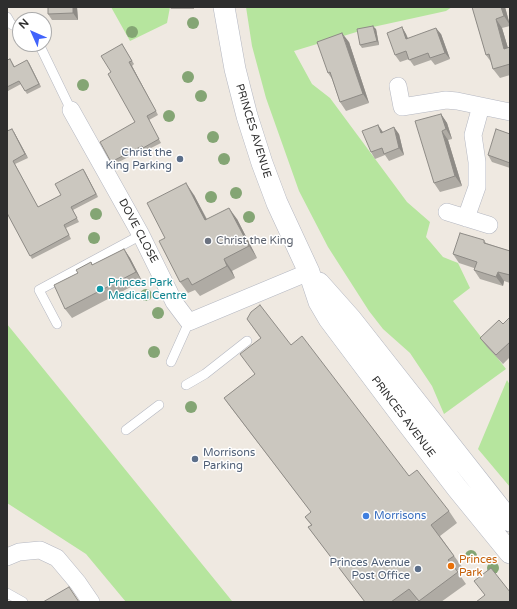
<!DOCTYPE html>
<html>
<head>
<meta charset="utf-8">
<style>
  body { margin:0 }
  #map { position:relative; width:517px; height:609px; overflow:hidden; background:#efe9e1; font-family:"Varela Round",sans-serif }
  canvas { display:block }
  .frame { position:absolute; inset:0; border:8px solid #2e2e2e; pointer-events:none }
  .north { position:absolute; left:12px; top:12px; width:40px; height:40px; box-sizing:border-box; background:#fff; border:1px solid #ababab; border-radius:50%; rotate:315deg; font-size:11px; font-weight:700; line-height:16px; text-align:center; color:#2e2e2e }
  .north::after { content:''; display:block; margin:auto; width:14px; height:18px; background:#4264fb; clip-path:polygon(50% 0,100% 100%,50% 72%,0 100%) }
</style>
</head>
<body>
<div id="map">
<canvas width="517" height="609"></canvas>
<div class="frame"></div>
<div class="north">N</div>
</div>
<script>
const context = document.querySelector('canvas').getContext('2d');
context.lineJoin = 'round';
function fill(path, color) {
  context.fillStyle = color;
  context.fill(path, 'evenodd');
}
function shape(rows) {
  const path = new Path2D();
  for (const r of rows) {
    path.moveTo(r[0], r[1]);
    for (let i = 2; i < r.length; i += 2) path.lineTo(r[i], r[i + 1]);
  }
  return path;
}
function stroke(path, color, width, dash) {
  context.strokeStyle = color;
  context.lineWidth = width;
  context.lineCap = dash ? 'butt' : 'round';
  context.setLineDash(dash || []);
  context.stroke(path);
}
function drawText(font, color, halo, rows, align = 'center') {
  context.font = font + ' "Varela Round",sans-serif';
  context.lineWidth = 3;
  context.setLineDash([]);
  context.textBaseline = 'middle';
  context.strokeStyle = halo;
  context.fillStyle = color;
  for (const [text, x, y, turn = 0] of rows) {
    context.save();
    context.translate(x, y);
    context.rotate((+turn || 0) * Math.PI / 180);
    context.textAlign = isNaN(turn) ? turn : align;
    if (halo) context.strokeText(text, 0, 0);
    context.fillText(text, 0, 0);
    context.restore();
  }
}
fill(shape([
  [111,7,170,7,167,23,130,41],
  [246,7,452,7,446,11,373,27,294,51,312,84,330,98,407,202,430,222,426,237,443,257,458,263,470,288,453,301,506,369,444,414,432,386,410,353,383,329,369,311,328,247,299,191,266,98,252,46],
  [7,324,232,601,232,602,126,602,86,554,7,503],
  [507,380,510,385,510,487,478,449]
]), '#b6e59e');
const service = shape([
  [7,17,11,24,20,29],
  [39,44,71,110],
  [57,324,39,290,141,235],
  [171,362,189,322],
  [186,385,205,374,247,341],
  [126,430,159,405],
  [7,593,23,602]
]);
const minor = shape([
  [398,86,402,107,446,100,457,101,510,112],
  [71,110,141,235,174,302,189,322,309,272],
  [447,212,489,225],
  [466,218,477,187,477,162,473,135,481,106],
  [7,557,19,552,40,550,57,558,78,583,91,602]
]);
const tertiary = shape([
  [224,7,235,69,247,116,262,163,277,203,309,272,319,302,329,319,407,423,457,488,510,553],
  [319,283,351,319,510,521]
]);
stroke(service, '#b4b7c1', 10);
stroke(minor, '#b4b7c1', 18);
stroke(tertiary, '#b4b7c1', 22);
stroke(service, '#fff', 9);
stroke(minor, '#fff', 17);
stroke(tertiary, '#fff', 21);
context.fillStyle = '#84a574';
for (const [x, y] of [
  [193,23],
  [132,32],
  [188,77],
  [83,85],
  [201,96],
  [169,116],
  [213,137],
  [224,159],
  [236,193],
  [211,197],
  [96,214],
  [249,217],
  [94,238],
  [146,295],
  [158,313],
  [154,352],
  [191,407],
  [471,556],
  [493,568]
]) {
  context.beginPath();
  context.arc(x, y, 6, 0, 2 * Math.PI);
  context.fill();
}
fill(shape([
  [42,7,77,7,78,20,52,20,48,14,48,8,42,8],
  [170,7,194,7,194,9,171,9],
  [472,7,505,7,510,26,502,28,508,48,510,47,510,75,500,78,493,69,491,62,486,55],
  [402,27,406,34,408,38,441,34,450,59,435,65,431,60,414,66,409,59,400,62,395,55],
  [376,29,379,45,362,48,360,45],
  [349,42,369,103,346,111,340,102,332,79,328,73],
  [122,44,134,64,132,66,158,115,149,120,161,143,145,151,144,149,113,165,111,162,135,122,111,72],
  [10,59,15,67,29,63,41,87,27,94,21,84,8,91,7,90,7,60],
  [441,114,447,123,452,139,448,140,462,186,440,192,434,183],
  [378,125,383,132,399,134,404,155,389,161,385,155,375,159,371,152],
  [14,132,28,158,15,164,38,207,61,195,83,169,98,197,73,210,79,222,66,228,71,239,32,259,7,213],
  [510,134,510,168,492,162,488,155],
  [194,195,207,219,237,219,257,258,232,271,235,278,200,296,195,290,188,293,180,282,165,238],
  [484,240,486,243,510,251,510,283,504,281,503,286,480,279,474,270,474,268,459,263,453,254],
  [124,249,130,258,142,281,72,318,65,309,78,273,91,262,93,265],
  [510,317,510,357,503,364,487,347,480,338,503,324],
  [247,319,291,345,409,476,449,511,457,523,440,536,462,567,457,571,466,584,441,602,418,602,417,600,415,602,365,602,308,527,311,525,305,517,311,512,232,409,224,398,254,375,261,339]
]), '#afaba4');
fill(shape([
  [73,7,77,7,78,20,73,13],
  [501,7,505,7,510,25,504,16],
  [496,19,502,28,510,55,504,49],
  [373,26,376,29,379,45,377,41],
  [402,27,406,34,410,45,406,39],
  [436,28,441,34,450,59,445,53],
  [342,33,349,42,369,103,363,94],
  [27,60,29,63,41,87,39,84],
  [129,62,132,66,158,115,156,111],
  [441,114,447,123,452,139,446,129],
  [378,125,382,131,386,139,381,133],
  [394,127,399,134,404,155,399,148],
  [12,129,14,132,28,158,25,154],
  [442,131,448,140,462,186,455,176],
  [83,169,85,172,98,197,96,194],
  [186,183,194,195,213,232,205,220],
  [229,208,237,219,257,258,249,246],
  [124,249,130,258,142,281,136,272],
  [224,259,232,271,235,278,227,266],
  [498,272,504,281,503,286,496,277]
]), '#8e8b86');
const building = shape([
  [48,7,73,7,73,13,48,14,48,7],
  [472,7,501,7,504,16,496,19,504,49,510,47,510,64,493,69,489,54,486,55,472,7],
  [373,26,377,41,360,45,357,29,373,26],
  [402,27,406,39,436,28,445,53,430,58,428,53,409,60,406,51,395,55,387,33,402,27],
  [342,33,363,94,340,102,330,72,328,73,317,42,342,33],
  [122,44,132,61,129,62,156,111,147,116,159,139,143,148,142,146,111,162,100,142,135,122,108,74,111,72,101,56,122,44],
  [10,59,14,67,27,60,39,84,25,91,19,81,7,87,7,60,10,59],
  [441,114,446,129,442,131,455,176,434,183,415,121,441,114],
  [378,125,381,133,394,127,399,148,384,154,382,148,371,152,362,131,378,125],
  [12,129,25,154,13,161,38,207,61,195,55,184,83,169,96,194,71,207,77,218,64,225,69,235,30,256,7,213,7,131,12,129],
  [496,129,510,134,510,163,488,155,496,129],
  [186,183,205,220,229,208,249,246,224,259,227,266,192,285,188,278,180,282,159,241,165,238,147,203,186,183],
  [460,233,484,240,484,243,510,251,510,275,498,272,496,277,474,270,477,262,453,254,460,233],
  [124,249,136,272,65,309,54,285,78,273,76,270,91,262,92,265,124,249],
  [260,305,291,345,302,336,409,476,417,470,449,511,431,525,454,556,448,560,458,572,419,601,409,589,391,602,365,602,308,527,312,525,305,517,311,512,224,398,255,374,240,354,261,338,247,319,251,312,260,305],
  [510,317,510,342,496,355,480,338,499,320,503,324,510,317],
  [491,568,510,592,510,602,476,602,485,595,474,581,491,568],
  [69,587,79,602,43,602,69,587]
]);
fill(building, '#cbc7bf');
stroke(building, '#8e8b86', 1);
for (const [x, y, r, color] of [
  [180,159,4,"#5c6f8a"],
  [208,241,4,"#6b7280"],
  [100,289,4,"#0f9aa8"],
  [195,459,4,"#5c6f8a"],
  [366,516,4,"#3f7fe0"],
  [451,566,4,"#e8710a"],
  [418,569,4,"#5c6f8a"]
]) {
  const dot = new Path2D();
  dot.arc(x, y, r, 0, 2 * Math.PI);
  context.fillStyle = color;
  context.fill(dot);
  stroke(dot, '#fff', 1.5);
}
drawText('11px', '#2e2e2e', '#fff', [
  ["PRINCES AVENUE",253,131,73],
  ["DOVE CLOSE",138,231,62],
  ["PRINCES AVENUE",403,417,53]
]);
drawText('11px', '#4e5e75', '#fff', [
  ["Christ the",172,153],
  ["King Parking",172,166],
  ["Morrisons",203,453,"left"],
  ["Parking",203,466,"left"],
  ["Princes Avenue",410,563],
  ["Post Office",410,576]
], 'right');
drawText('11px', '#5b616d', '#fff', [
  ["Christ the King",216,241]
], 'left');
drawText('11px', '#0d838f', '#fff', [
  ["Princes Park",108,283],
  ["Medical Centre",108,296]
], 'left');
drawText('11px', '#366cbe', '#fff', [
  ["Morrisons",374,516]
], 'left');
drawText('11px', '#c56008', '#fff', [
  ["Princes",459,560],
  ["Park",459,573]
], 'left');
</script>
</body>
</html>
